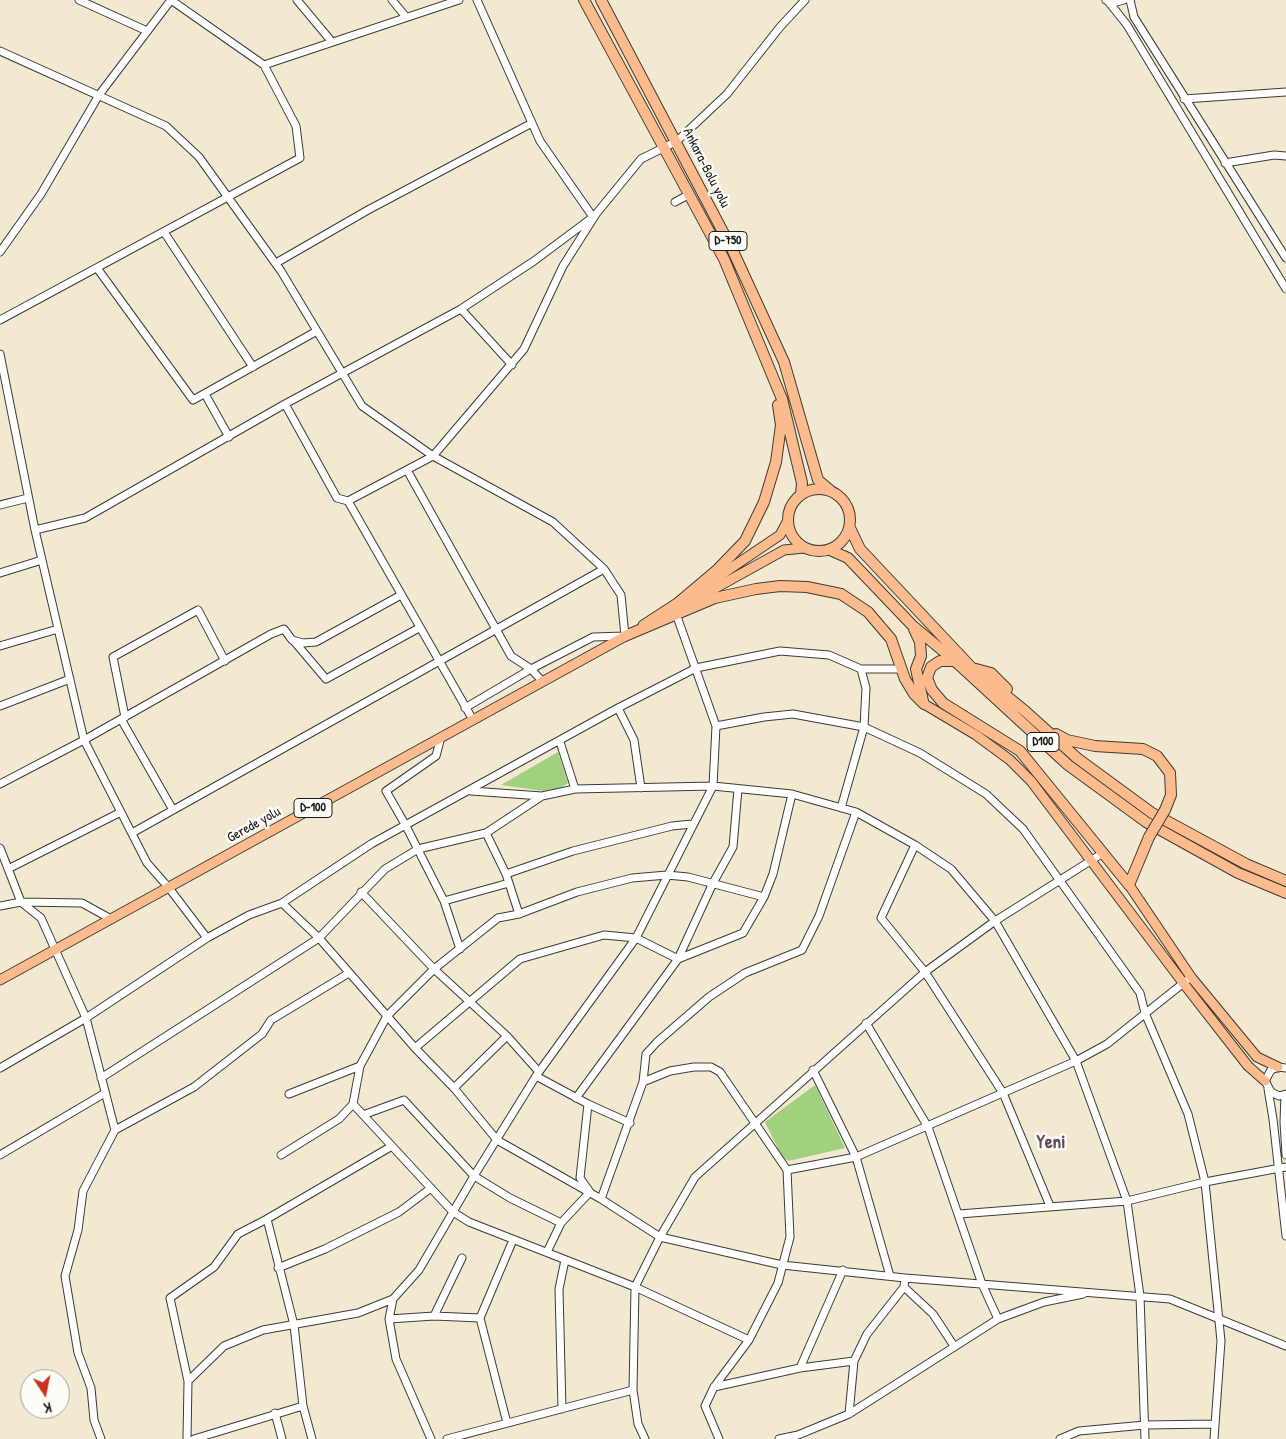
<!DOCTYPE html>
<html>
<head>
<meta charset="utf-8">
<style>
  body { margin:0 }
  #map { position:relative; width:1286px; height:1439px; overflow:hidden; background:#f2e9d0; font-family:"Patrick Hand",sans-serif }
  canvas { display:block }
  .north { position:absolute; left:20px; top:1369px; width:50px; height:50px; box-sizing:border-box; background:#fdfcf7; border:1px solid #a3a29f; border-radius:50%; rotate:169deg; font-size:14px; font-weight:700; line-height:20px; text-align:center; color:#1c1c1c }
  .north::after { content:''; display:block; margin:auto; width:18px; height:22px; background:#c8321e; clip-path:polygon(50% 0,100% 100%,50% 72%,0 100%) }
</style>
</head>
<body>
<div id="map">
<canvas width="1286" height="1439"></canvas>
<div class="north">K</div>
</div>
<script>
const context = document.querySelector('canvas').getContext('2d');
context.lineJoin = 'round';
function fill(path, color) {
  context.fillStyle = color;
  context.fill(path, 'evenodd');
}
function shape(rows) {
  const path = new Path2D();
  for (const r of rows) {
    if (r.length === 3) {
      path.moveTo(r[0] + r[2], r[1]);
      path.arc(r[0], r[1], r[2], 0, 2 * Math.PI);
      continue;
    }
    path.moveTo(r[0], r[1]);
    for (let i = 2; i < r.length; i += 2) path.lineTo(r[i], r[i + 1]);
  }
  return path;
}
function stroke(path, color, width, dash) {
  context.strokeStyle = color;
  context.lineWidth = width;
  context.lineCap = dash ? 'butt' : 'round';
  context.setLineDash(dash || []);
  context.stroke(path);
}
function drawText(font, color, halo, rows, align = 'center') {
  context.font = font + ' "Patrick Hand",sans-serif';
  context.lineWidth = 5;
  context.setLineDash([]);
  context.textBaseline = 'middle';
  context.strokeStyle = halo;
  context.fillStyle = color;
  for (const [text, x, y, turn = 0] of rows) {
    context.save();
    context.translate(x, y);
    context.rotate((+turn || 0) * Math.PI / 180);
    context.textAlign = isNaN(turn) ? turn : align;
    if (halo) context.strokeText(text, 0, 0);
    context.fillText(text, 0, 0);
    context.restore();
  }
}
fill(shape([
  [558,752,568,783,562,787,544,791,501,785],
  [815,1085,845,1148,788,1161,782,1157,765,1122]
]), '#a1d07e');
const minor = shape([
  [79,0,147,31],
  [297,0,332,42],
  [392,0,406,17],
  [1106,0,1113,3,1124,0],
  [1130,0,1134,17,1286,258],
  [1108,1,1127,25,1286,289],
  [0,51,166,126,199,157,281,271,362,406,433,456,348,501],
  [264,65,459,0],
  [1184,99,1286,92],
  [1225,163,1274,155,1286,156],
  [675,202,690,194],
  [164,232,253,367],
  [0,252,41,194,99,95,171,0],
  [276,263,368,210,532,123],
  [97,268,193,400,317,331],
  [461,309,512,365],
  [0,320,300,158,296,126,264,65,171,0],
  [0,354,35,530,84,740,147,863,169,888,207,938,249,915,282,903,319,938,415,1048,454,1088,497,1140,601,1199,660,1237,782,1265,905,1278,1170,1299,1286,1346],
  [205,394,229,437],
  [285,404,337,498,348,501,473,720],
  [407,470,511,656,531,669,542,681],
  [0,505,28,498],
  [35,530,85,518,285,404,461,309,534,261,593,217,540,141,477,0],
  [0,573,42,560],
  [293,640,326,679,419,628],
  [0,646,58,629],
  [0,706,70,679],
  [465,708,531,669,593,637,625,636,621,595,604,569,553,522,433,456,524,349,563,266,596,214,641,159,677,141,727,94,780,27,805,0],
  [618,708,634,740,641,788],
  [125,717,113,657,198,610,225,661],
  [121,719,173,810],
  [716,726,764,717,793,714,864,727,920,753,986,794,1023,829,1140,993,1145,1013,1188,1114,1205,1182,1221,1341,1214,1439],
  [441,737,436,756,386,791,406,826,444,901,460,949],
  [560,742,575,789],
  [0,784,84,740,271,634,284,629,292,640,303,643,316,642,401,595],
  [471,791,542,796],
  [841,808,864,727,866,688,861,669],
  [132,833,604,569],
  [486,833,506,874,519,914],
  [915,845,881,918,925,972,1003,1093,1050,1206],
  [0,848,21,902,41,918,86,1018,115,1130,194,1087,262,1034,271,1020,349,973],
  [8,869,121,812],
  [506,874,573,851,672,826,692,824],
  [361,892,434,969,507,1036,539,1072],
  [444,901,509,883],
  [282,903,371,844,618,708,696,668,780,651,829,655,861,669,901,669],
  [0,906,21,902,82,903,111,919],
  [866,1023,928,1127,982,1284,998,1319],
  [415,1048,520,959,604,935,636,938,678,959,743,933,764,897,773,874,792,794],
  [0,1068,86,1018,207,938],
  [1286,1068,1278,1067,1271,1070,1265,1081,1271,1092,1279,1096,1286,1094],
  [813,1070,856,1157,890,1276],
  [536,1076,588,1104,630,1123],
  [101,1078,319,938,385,869,418,849,486,833,542,796,575,789,713,786,792,794,856,812,915,845,951,869,995,921,1076,1061,1127,1201,1140,1296,1145,1439],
  [643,1082,670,1071,694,1067,711,1067,720,1072,787,1170,790,1237,778,1283,749,1340,714,1387,705,1406,719,1439],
  [454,1088,507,1036],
  [1268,1089,1273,1119,1286,1236],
  [289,1094,360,1066],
  [1285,1095,1284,1122,1286,1155],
  [576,1098,678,959,713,883,733,847,738,789],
  [363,1115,404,1100,474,1176,510,1198,561,1223],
  [0,1155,105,1093],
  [281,1155,339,1119,353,1104],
  [787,1170,856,1157,1076,1061,1107,1044,1186,981],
  [601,1199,643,1082,646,1054,657,1042,709,997,745,973,802,950,819,916,856,812],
  [959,1214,1127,1201,1205,1182,1286,1167],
  [547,1252,561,1223,590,1192,580,1178,588,1104],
  [278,1268,325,1249,399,1212,431,1188],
  [904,1287,933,1314,954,1346],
  [393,1299,389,1319,396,1359,431,1439],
  [434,1316,462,1258],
  [389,1319,434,1316,480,1318],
  [749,1340,635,1287,469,1222,453,1212,353,1104,360,1066,387,1016,434,969,498,918,519,914,577,892,632,878,667,875,688,877,764,897],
  [800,1368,843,1270],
  [188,1381,170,1298,214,1267,238,1234,267,1219],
  [714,1387,800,1368,854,1361],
  [562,1409,559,1289,565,1260],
  [275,1413,282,1439],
  [849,1414,854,1361,867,1334,904,1287,905,1278],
  [507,1423,480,1318,513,1240],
  [101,1439,94,1420,91,1388,78,1353,65,1276,78,1230,83,1191,115,1130],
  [187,1439,188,1381,224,1346,263,1330,358,1313,393,1299,419,1270,474,1176,536,1076,636,938,713,786,716,726,675,611],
  [194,1439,303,1406],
  [312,1439,303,1406,294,1325,267,1219,392,1146],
  [447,1439,633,1390],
  [645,1439,638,1424,633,1390,635,1287,660,1237,695,1177,925,972,995,921,1103,853],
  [779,1439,798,1435,849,1414,998,1319,1044,1302,1083,1294],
  [1060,1439,1079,1431,1145,1425,1215,1424]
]);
const major = shape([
  [700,589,780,535,788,520],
  [676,610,784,550,804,548],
  [643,625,680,601],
  [924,704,976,735,1010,760,1031,781,1184,984,1248,1066,1265,1081],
  [1129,885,1191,977,1257,1057,1278,1067],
  [0,980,631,633]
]);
const highway = shape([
  [584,0,724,259,782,399,802,483,801,494],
  [601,0,733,251,784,362,818,480,831,491],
  [819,520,31],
  [850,528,860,549,972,668,1025,711,1077,758,1152,813,1246,864,1286,881],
  [830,550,848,558,912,625,955,661,1068,765,1146,822,1238,873,1286,893],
  [679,602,718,569,745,541,764,502,776,462,781,425,778,405],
  [914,629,920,642,921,656,916,669,923,701],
  [625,636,715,598,756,589,780,586,807,587,841,594,868,612,891,639,905,679,914,694,924,704],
  [955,661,940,661,931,667,927,678,932,690,943,703,1020,751,1129,885,1149,837],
  [976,669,991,673,1007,689],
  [1056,734,1067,740,1095,746,1143,749,1157,756,1170,773,1171,795,1165,810]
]);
stroke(minor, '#3c3b37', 9);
stroke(major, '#3c3b37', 11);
stroke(highway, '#3c3b37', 12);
stroke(minor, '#fff', 7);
stroke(major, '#fbbb8c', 9);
stroke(highway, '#fbbb8c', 10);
const highwayBridge = shape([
  [1149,837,1165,810]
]);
stroke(highwayBridge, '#3c3b37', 12, []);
stroke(highwayBridge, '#fbbb8c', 10);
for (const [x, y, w] of [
  [728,241,38],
  [1043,742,32],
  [313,808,38]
]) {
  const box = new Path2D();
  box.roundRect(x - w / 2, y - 9.5, w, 19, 4);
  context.fillStyle = '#fdfcf7';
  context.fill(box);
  stroke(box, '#1c1c1c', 1);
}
drawText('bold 12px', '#1c1c1c', null, [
  ["D-750",728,241],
  ["D100",1043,742],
  ["D-100",313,808]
]);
drawText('14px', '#1c1c1c', '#fdfcf7', [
  ["Ankara-Bolu yolu",706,168,63],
  ["Gerede yolu",254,825,-29]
]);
drawText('bold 19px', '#60505a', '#fdfcf7', [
  ["Yeni",1051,1143]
]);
</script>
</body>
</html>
